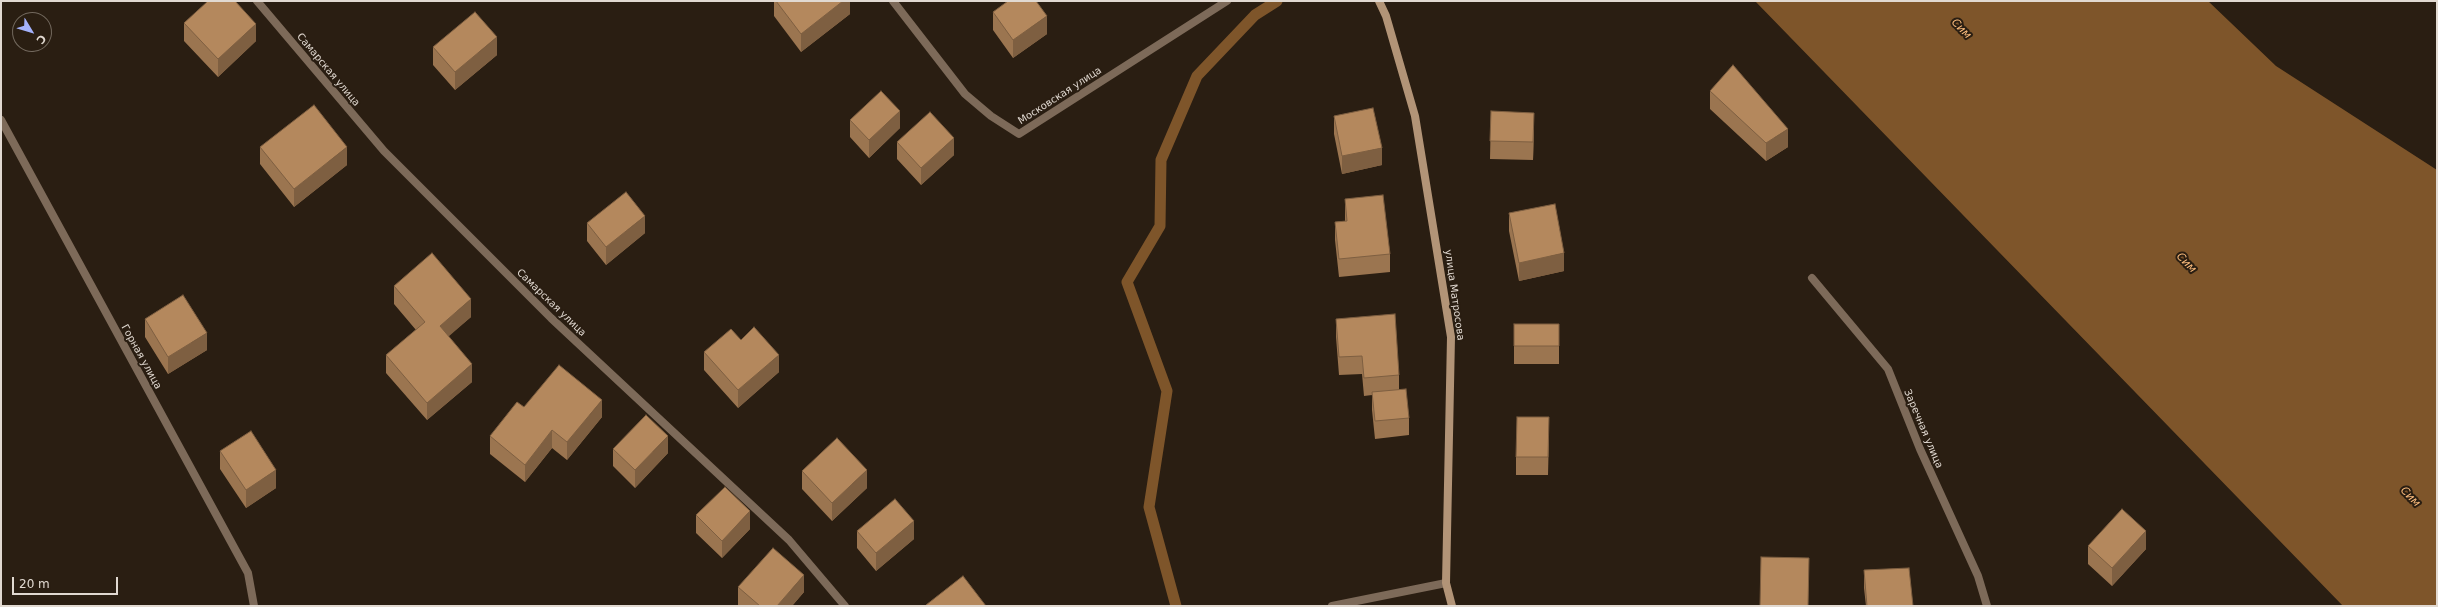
<!DOCTYPE html>
<html>
<head>
<meta charset="utf-8">
<style>
  body { margin:0 }
  #map { position:relative; width:2438px; height:607px; overflow:hidden; background:#2a1e12; font-family:"DejaVu Sans",sans-serif }
  canvas { display:block }
  .frame { position:absolute; inset:0; border:2px solid #e1d9d1; pointer-events:none }
  .north { position:absolute; left:12px; top:12px; width:40px; height:40px; box-sizing:border-box; background:#2a1e12; border:1px solid #73695e; border-radius:50%; rotate:128deg; font-size:11px; font-weight:700; line-height:16px; text-align:center; color:#e1d9d1 }
  .north::after { content:''; display:block; margin:auto; width:14px; height:18px; background:#a4b2fc; clip-path:polygon(50% 0,100% 100%,50% 72%,0 100%) }
  .scale { position:absolute; left:12px; top:577px; width:106px; height:18px; box-sizing:border-box; border:2px solid #e1d9d1; border-top:0; padding-left:5px; font-size:12px; line-height:14px; white-space:nowrap; color:#e1d9d1; -webkit-text-stroke:3px #2a1e12; paint-order:stroke }
</style>
</head>
<body>
<div id="map">
<canvas width="2438" height="607"></canvas>
<div class="frame"></div>
<div class="north">С</div>
<div class="scale">20 m</div>
</div>
<script>
const context = document.querySelector('canvas').getContext('2d');
context.lineJoin = 'round';
function fill(path, color) {
  context.fillStyle = color;
  context.fill(path, 'evenodd');
}
function shape(rows) {
  const path = new Path2D();
  for (const r of rows) {
    path.moveTo(r[0], r[1]);
    for (let i = 2; i < r.length; i += 2) path.lineTo(r[i], r[i + 1]);
  }
  return path;
}
function stroke(path, color, width, dash) {
  context.strokeStyle = color;
  context.lineWidth = width;
  context.lineCap = dash ? 'butt' : 'round';
  context.setLineDash(dash || []);
  context.stroke(path);
}
function drawText(font, color, halo, rows, align = 'center') {
  context.font = font + ' "DejaVu Sans",sans-serif';
  context.lineWidth = 4;
  context.setLineDash([]);
  context.textBaseline = 'middle';
  context.strokeStyle = halo;
  context.fillStyle = color;
  for (const [text, x, y, turn = 0] of rows) {
    context.save();
    context.translate(x, y);
    context.rotate((+turn || 0) * Math.PI / 180);
    context.textAlign = isNaN(turn) ? turn : align;
    if (halo) context.strokeText(text, 0, 0);
    context.fillText(text, 0, 0);
    context.restore();
  }
}
fill(shape([
  [1755,1,2208,1,2276,66,2437,170,2437,606,2343,606]
]), '#7e552a');
stroke(shape([
  [1176,606,1149,507,1167,391,1127,282,1160,226,1161,160,1197,76,1255,15,1277,1]
]), '#7e552a', 11);
stroke(shape([
  [1812,278,1888,369,1920,449,1978,576,1987,606]
]), '#7d6a59', 8);
stroke(shape([
  [257,1,384,151,551,318,789,540,845,606],
  [893,1,965,94,991,116,1019,134,1227,1],
  [1,120,248,573,254,606],
  [1332,606,1446,583]
]), '#7d6a59', 8);
stroke(shape([
  [1379,1,1386,16,1415,116,1451,337,1446,583,1452,606]
]), '#b29477', 8);
fill(shape([
  [774,1,850,1,850,14,801,52,774,16],
  [993,12,1047,34,1013,58,993,30],
  [184,23,256,41,218,77,184,41],
  [433,47,497,55,455,90,433,65],
  [1710,91,1788,147,1766,161,1710,109],
  [1491,111,1534,130,1533,160,1490,159],
  [1334,116,1382,165,1342,174,1334,134],
  [850,120,900,128,869,158,850,137],
  [897,142,954,155,921,185,897,159],
  [260,147,347,165,294,207,260,164],
  [1345,199,1390,254,1390,272,1339,277,1335,240,1335,222,1345,221],
  [1509,213,1564,271,1519,281,1509,231],
  [587,223,645,233,606,265,587,241],
  [394,286,471,317,448,336,472,382,427,420,386,373,386,355,416,330,394,304],
  [145,319,207,350,168,374,145,337],
  [1336,319,1399,375,1399,389,1409,418,1409,435,1375,439,1372,410,1372,395,1364,396,1362,374,1339,375,1336,337],
  [1514,324,1559,324,1559,364,1514,364],
  [741,340,779,372,738,408,704,370,704,352],
  [524,407,602,417,567,460,552,448,525,482,490,454,490,436],
  [1549,435,1548,475,1516,475,1516,457],
  [613,449,668,453,635,488,613,466],
  [220,451,276,488,246,508,220,469],
  [802,471,867,488,832,521,802,489],
  [696,515,750,529,722,558,696,533],
  [857,531,914,539,876,571,857,548],
  [2088,546,2146,549,2112,586,2088,564],
  [1864,570,1913,606,1866,606,1864,588],
  [738,587,804,592,792,606,740,606,738,605]
]), '#9b7550');
fill(shape([
  [843,1,850,1,850,14,801,52,801,34],
  [1047,16,1047,34,1013,58,1013,40],
  [256,24,256,41,218,77,218,59],
  [497,37,497,55,455,90,455,72],
  [900,111,900,128,869,158,869,140],
  [1534,113,1534,130,1533,160,1533,142],
  [1788,129,1788,147,1766,161,1766,143],
  [954,138,954,155,921,185,921,168],
  [347,147,347,165,294,207,294,189],
  [1382,148,1382,165,1342,174,1342,156],
  [645,216,645,233,606,265,606,247],
  [1564,253,1564,271,1519,281,1519,263],
  [471,299,471,317,440,344,440,326],
  [207,333,207,350,168,374,168,357],
  [779,355,779,372,738,408,738,390],
  [472,364,472,382,427,420,427,403],
  [602,400,602,417,567,460,567,442],
  [552,430,552,448,525,482,525,465],
  [668,436,668,453,635,488,635,470],
  [276,470,276,488,246,508,246,490],
  [867,470,867,488,832,521,832,503],
  [750,511,750,529,722,558,722,541],
  [914,521,914,539,876,571,876,553],
  [2146,531,2146,549,2112,586,2112,568],
  [804,575,804,592,792,606,777,606]
]), '#7e5f41');
const building = shape([
  [208,1,235,1,256,24,218,59,184,23,208,1],
  [776,1,843,1,801,34,776,1],
  [1008,1,1036,1,1047,16,1013,40,993,12,1008,1],
  [475,12,497,37,455,72,433,47,475,12],
  [1733,65,1788,129,1766,143,1710,91,1733,65],
  [881,91,900,111,869,140,850,120,881,91],
  [314,105,347,147,294,189,260,147,314,105],
  [1373,108,1382,148,1342,156,1334,116,1373,108],
  [1491,111,1534,113,1533,142,1490,141,1491,111],
  [930,112,954,138,921,168,897,142,930,112],
  [626,192,645,216,606,247,587,223,626,192],
  [1383,195,1390,254,1339,259,1335,222,1347,221,1345,199,1383,195],
  [1555,204,1564,253,1519,263,1509,213,1555,204],
  [432,253,471,299,440,326,472,364,427,403,386,355,425,322,394,286,432,253],
  [183,295,207,333,168,357,145,319,183,295],
  [1395,314,1399,375,1364,378,1362,356,1339,357,1336,319,1395,314],
  [1514,324,1559,324,1559,346,1514,346,1514,324],
  [754,327,779,355,738,390,704,352,731,329,741,340,754,327],
  [559,365,602,400,567,442,552,430,525,465,490,436,517,402,524,407,559,365],
  [1406,389,1409,418,1375,421,1372,392,1406,389],
  [646,415,668,436,635,470,613,449,646,415],
  [1517,417,1549,417,1548,457,1516,457,1517,417],
  [251,431,276,470,246,490,220,451,251,431],
  [837,438,867,470,832,503,802,471,837,438],
  [725,487,750,511,722,541,696,515,725,487],
  [895,499,914,521,876,553,857,531,895,499],
  [2122,509,2146,531,2112,568,2088,546,2122,509],
  [773,548,804,575,777,606,760,606,738,587,773,548],
  [1761,557,1809,558,1808,606,1760,606,1761,557],
  [1909,568,1913,606,1867,606,1864,570,1909,568],
  [963,576,986,606,928,606,926,605,963,576]
]);
fill(building, '#b4885d');
stroke(building, '#7e5f41', 1);
drawText('10px', '#e1d9d1', '#2a1e12', [
  ["Самарская улица",328,70,50],
  ["Московская улица",1060,96,-33],
  ["улица Матросова",1454,295,82],
  ["Самарская улица",551,303,44],
  ["Горная улица",141,357,61],
  ["Заречная улица",1923,429,67]
]);
drawText('italic 11px', '#fdbd7d', '#2a1e12', [
  ["Сим",1961,29,46],
  ["Сим",2186,263,46],
  ["Сим",2410,497,46]
]);
</script>
</body>
</html>
